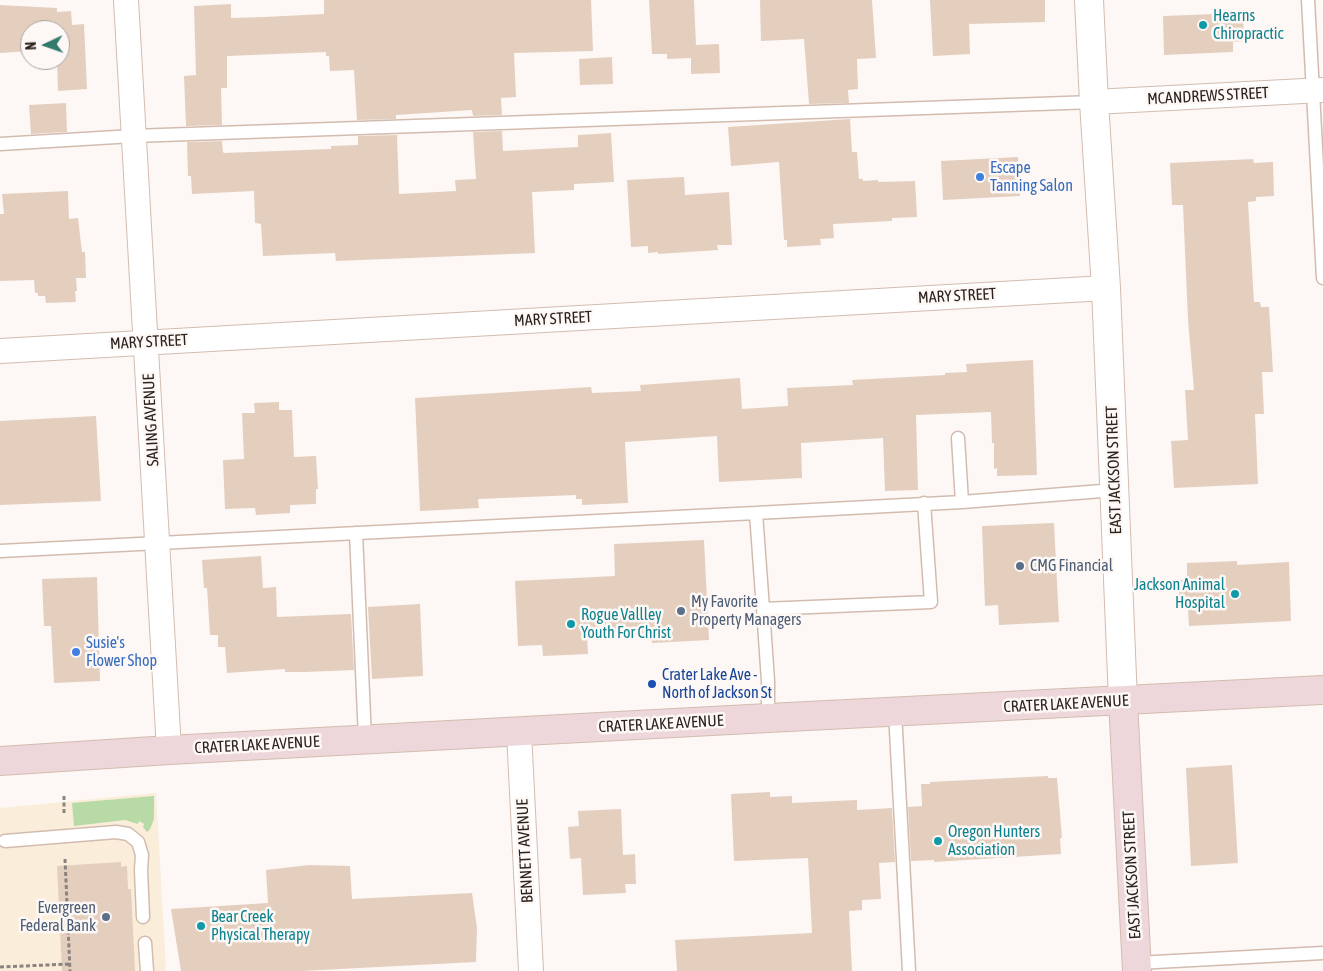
<!DOCTYPE html>
<html>
<head>
<meta charset="utf-8">
<style>
  body { margin:0 }
  #map { position:relative; width:1323px; height:971px; overflow:hidden; background:#fdf8f5; font-family:"Asap Condensed",sans-serif }
  canvas { display:block }
  .north { position:absolute; left:20px; top:20px; width:50px; height:50px; box-sizing:border-box; background:#fdf8f5; border:1px solid #a9a39f; border-radius:50%; rotate:267deg; font-size:14px; font-weight:700; line-height:20px; text-align:center; color:#2c231e }
  .north::after { content:''; display:block; margin:auto; width:18px; height:22px; background:#34796e; clip-path:polygon(50% 0,100% 100%,50% 72%,0 100%) }
</style>
</head>
<body>
<div id="map">
<canvas width="1323" height="971"></canvas>
<div class="north">N</div>
</div>
<script>
const context = document.querySelector('canvas').getContext('2d');
context.lineJoin = 'round';
function fill(path, color) {
  context.fillStyle = color;
  context.fill(path, 'evenodd');
}
function shape(rows) {
  const path = new Path2D();
  for (const r of rows) {
    path.moveTo(r[0], r[1]);
    for (let i = 2; i < r.length; i += 2) path.lineTo(r[i], r[i + 1]);
  }
  return path;
}
function stroke(path, color, width, dash) {
  context.strokeStyle = color;
  context.lineWidth = width;
  context.lineCap = dash ? 'butt' : 'round';
  context.setLineDash(dash || []);
  context.stroke(path);
}
function drawText(font, color, halo, rows, align = 'center') {
  context.font = font + ' "Asap Condensed",sans-serif';
  context.lineWidth = 5;
  context.setLineDash([]);
  context.textBaseline = 'middle';
  context.strokeStyle = halo;
  context.fillStyle = color;
  for (const [text, x, y, turn = 0] of rows) {
    context.save();
    context.translate(x, y);
    context.rotate((+turn || 0) * Math.PI / 180);
    context.textAlign = isNaN(turn) ? turn : align;
    if (halo) context.strokeText(text, 0, 0);
    context.fillText(text, 0, 0);
    context.restore();
  }
}
fill(shape([
  [156,793,166,971,0,971,0,808]
]), '#faedd9');
fill(shape([
  [154,796,154,819,150,829,147,832,143,827,144,824,139,821,138,824,125,820,74,826,72,803]
]), '#b7daa6');
fill(shape([
  [324,0,591,0,593,51,514,53,516,97,501,98,502,115,473,116,472,110,396,115,396,119,357,120,354,70,330,71,329,56,326,56,326,52,227,56,227,88,221,88,222,125,186,126,184,76,196,75,194,6,231,4,231,18,264,17,324,14],
  [649,0,694,0,696,45,719,44,720,73,691,74,691,58,667,59,667,54,652,54],
  [760,0,872,0,876,58,857,59,858,89,848,90,849,103,809,104,804,39,761,41],
  [930,0,1045,0,1045,22,969,24,970,54,933,56],
  [0,5,57,8,57,12,71,11,72,25,84,24,87,89,58,91,57,60,60,60,60,30,30,30,30,51,0,53],
  [1243,13,1244,41,1233,42,1233,52,1164,55,1163,16],
  [612,57,613,84,580,85,579,59],
  [66,103,67,132,31,134,29,105],
  [850,119,852,152,857,152,859,179,863,179,863,181,878,180,878,182,915,181,917,217,892,218,892,221,833,224,834,238,820,239,821,245,787,247,787,240,784,240,779,162,731,166,728,127],
  [502,131,503,151,578,147,578,135,611,133,614,182,574,184,574,190,532,192,535,253,336,261,335,253,263,256,261,224,255,223,254,191,192,194,191,176,188,176,187,142,222,141,223,152,224,153,331,149,331,146,358,145,358,136,397,135,399,194,456,191,455,180,476,179,473,132],
  [1018,157,1020,196,943,200,941,161],
  [1253,159,1254,163,1273,162,1274,196,1256,197,1256,201,1248,202,1254,302,1260,302,1261,307,1269,307,1273,372,1262,372,1264,414,1255,414,1258,484,1174,488,1171,441,1188,440,1185,390,1194,390,1188,320,1183,205,1172,205,1170,163],
  [684,177,685,195,729,192,732,245,717,245,718,250,658,254,658,252,648,253,648,246,631,247,627,180],
  [68,191,69,219,78,218,82,252,85,252,86,278,76,278,77,291,75,291,76,302,46,303,45,296,38,296,38,293,35,293,34,280,0,281,0,214,4,214,2,194],
  [1033,360,1037,475,997,476,997,468,994,469,994,443,992,443,991,412,916,415,918,490,885,491,883,438,801,443,802,478,719,482,717,436,625,442,628,503,582,505,582,499,576,499,576,495,478,499,479,508,420,511,415,398,591,387,592,393,641,391,640,385,740,378,742,409,788,406,787,388,853,385,852,380,945,375,945,373,967,372,966,364],
  [279,402,279,410,292,410,294,457,316,456,318,489,316,489,316,504,290,505,290,513,256,515,255,508,225,509,223,460,244,459,242,413,255,413,254,403],
  [96,416,101,501,0,505,0,421],
  [1054,523,1059,622,999,625,998,605,985,606,982,526],
  [704,540,709,640,652,643,651,633,587,636,588,654,543,656,542,645,518,646,515,581,615,576,614,544],
  [261,556,263,588,276,587,277,617,351,614,354,670,305,672,285,672,285,669,227,673,225,647,218,647,218,635,210,635,207,588,204,588,202,560],
  [1237,561,1237,565,1289,562,1291,621,1189,626,1188,609,1180,609,1178,580,1187,580,1187,563],
  [97,577,100,681,54,683,51,626,44,626,42,579],
  [420,604,423,676,372,679,368,607],
  [1232,765,1238,863,1191,866,1186,768],
  [1048,776,1048,778,1057,778,1062,838,1060,838,1061,854,934,862,934,860,911,861,908,807,922,806,921,784,930,784,930,782],
  [770,792,770,797,792,796,792,803,857,800,857,810,892,808,895,862,879,863,881,899,862,900,862,910,849,911,852,971,677,971,675,940,812,933,808,858,734,861,731,794],
  [621,809,623,855,635,854,636,884,625,884,626,893,583,895,581,858,570,859,568,827,579,826,578,811],
  [121,862,121,867,127,866,128,889,131,889,135,971,62,971,57,866],
  [309,865,350,866,352,899,472,893,477,928,476,962,301,971,181,971,171,909,268,903,266,870]
]), '#e4cfbf');
const service = shape([
  [1308,0,1323,278],
  [0,144,133,136,1094,102],
  [958,438,962,502],
  [756,513,763,609],
  [356,533,365,739],
  [0,551,756,513,962,502,1115,490],
  [895,712,909,971],
  [768,718,768,681,763,609,931,602,924,503],
  [5,841,116,832,128,834,138,842,142,855,141,870,143,917],
  [145,943,147,971],
  [1137,963,1323,953]
]);
const minor = shape([
  [126,0,169,750],
  [1094,102,1323,90],
  [0,351,1106,288],
  [519,732,531,971]
]);
const tertiary = shape([
  [1089,0,1094,102,1106,288,1123,701]
]);
const secondary = shape([
  [1123,701,1137,971],
  [0,761,169,750,768,718,1323,690]
]);
stroke(service, '#d3bcaf', 15);
stroke(minor, '#d3bcaf', 26);
stroke(tertiary, '#d3bcaf', 30);
stroke(secondary, '#d3bcaf', 30);
stroke(shape([
  [64,796,64,813],
  [65,859,70,971],
  [0,967,70,964]
]), '#8a837f', 3, [4, 2.5]);
stroke(service, '#fff', 12);
stroke(minor, '#fff', 24);
stroke(tertiary, '#fff', 28);
stroke(secondary, '#eed7da', 28);
for (const [x, y, r, color] of [
  [1203,25,5,"#0f9aa8"],
  [980,177,5,"#3f7fe0"],
  [1020,566,5,"#5c6f8a"],
  [1235,594,5,"#0f9aa8"],
  [681,611,5,"#5c6f8a"],
  [571,624,5,"#0f9aa8"],
  [76,652,5,"#3f7fe0"],
  [652,684,5,"#1a4fb4"],
  [938,841,5,"#0f9aa8"],
  [106,917,5,"#5c6f8a"],
  [201,926,5,"#0f9aa8"]
]) {
  const dot = new Path2D();
  dot.arc(x, y, r, 0, 2 * Math.PI);
  context.fillStyle = color;
  context.fill(dot);
  stroke(dot, '#fdf8f5', 2);
}
drawText('16px', '#0d838f', '#fdf8f5', [
  ["Hearns",1213,16],
  ["Chiropractic",1213,34],
  ["Jackson Animal",1225,585,"right"],
  ["Hospital",1225,603,"right"],
  ["Rogue Vallley",581,615],
  ["Youth For Christ",581,633],
  ["Oregon Hunters",948,832],
  ["Association",948,850],
  ["Bear Creek",211,917],
  ["Physical Therapy",211,935]
], 'left');
drawText('16px', '#2c231e', '#fdf8f5', [
  ["MCANDREWS STREET",1208,96,-3],
  ["MARY STREET",957,296,-3],
  ["MARY STREET",553,319,-3],
  ["MARY STREET",149,342,-3],
  ["SALING AVENUE",151,420,-93],
  ["EAST JACKSON STREET",1114,470,-92],
  ["CRATER LAKE AVENUE",1066,704,-3],
  ["CRATER LAKE AVENUE",661,724,-3],
  ["CRATER LAKE AVENUE",257,745,-3],
  ["BENNETT AVENUE",525,851,-93],
  ["EAST JACKSON STREET",1132,875,-93]
]);
drawText('16px', '#366cbe', '#fdf8f5', [
  ["Escape",990,168],
  ["Tanning Salon",990,186],
  ["Susie's",86,643],
  ["Flower Shop",86,661]
], 'left');
drawText('16px', '#4e5e75', '#fdf8f5', [
  ["CMG Financial",1030,566],
  ["My Favorite",691,602],
  ["Property Managers",691,620],
  ["Evergreen",96,908,"right"],
  ["Federal Bank",96,926,"right"]
], 'left');
drawText('16px', '#164399', '#fdf8f5', [
  ["Crater Lake Ave -",662,675],
  ["North of Jackson St",662,693]
], 'left');
</script>
</body>
</html>
